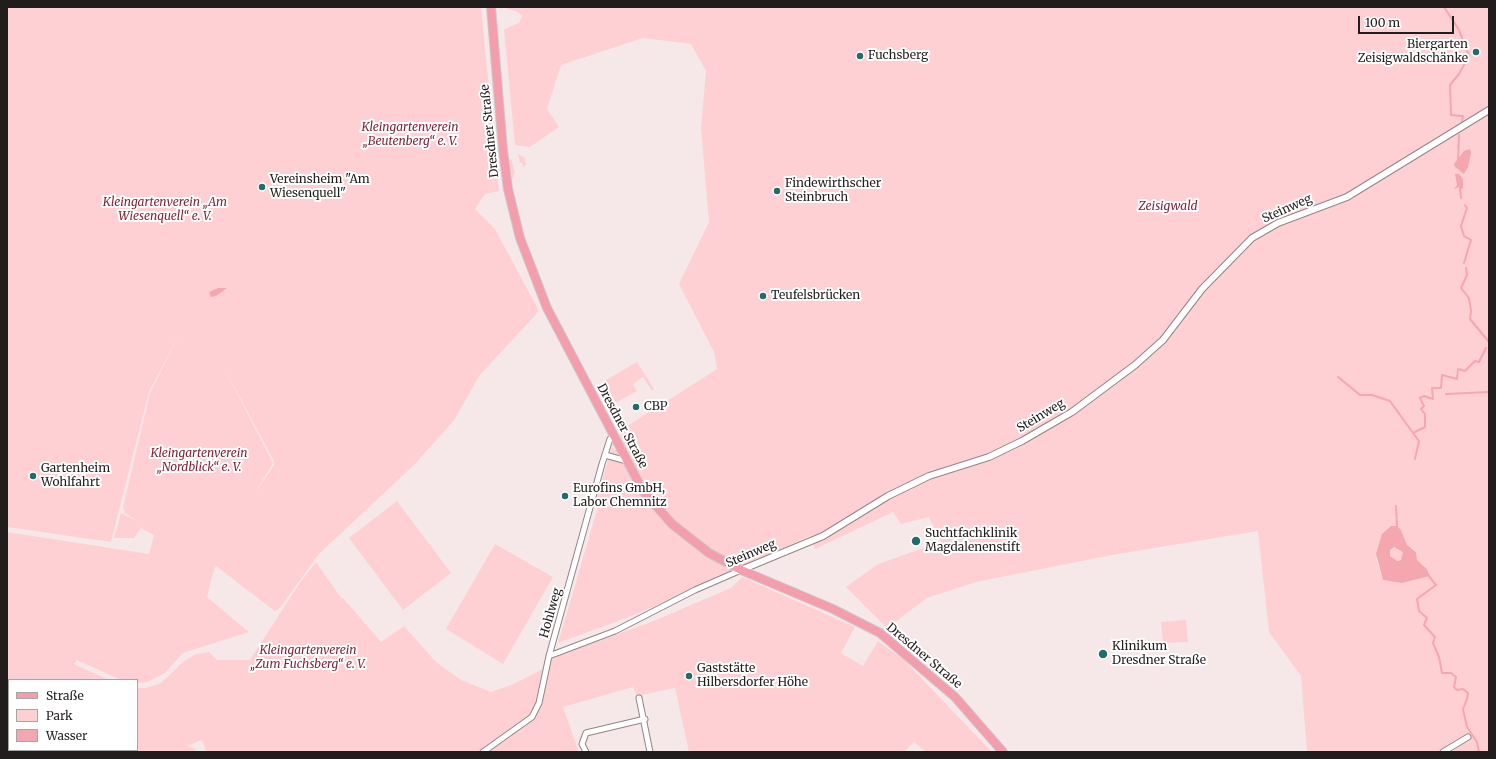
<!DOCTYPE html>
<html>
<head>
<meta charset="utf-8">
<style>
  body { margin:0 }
  #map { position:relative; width:1496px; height:759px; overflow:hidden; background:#f6e8e9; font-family:Merriweather,serif }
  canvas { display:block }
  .frame { position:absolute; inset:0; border:8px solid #221d1d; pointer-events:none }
  .legend { position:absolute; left:8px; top:679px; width:130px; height:72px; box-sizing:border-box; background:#fff; border:1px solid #a7a5a5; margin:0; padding:5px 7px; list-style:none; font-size:12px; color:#221d1d }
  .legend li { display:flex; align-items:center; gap:8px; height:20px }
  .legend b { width:20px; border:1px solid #a7a5a5 }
  .scale { position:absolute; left:1358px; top:16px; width:96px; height:18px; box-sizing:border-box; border:2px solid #221d1d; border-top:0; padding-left:5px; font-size:12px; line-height:14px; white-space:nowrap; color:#221d1d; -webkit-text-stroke:3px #fff; paint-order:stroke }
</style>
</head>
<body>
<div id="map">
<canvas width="1496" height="759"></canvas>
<div class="frame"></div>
<ul class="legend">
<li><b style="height:5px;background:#f49ead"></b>Straße</li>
<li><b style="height:11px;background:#fed0d4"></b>Park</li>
<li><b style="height:11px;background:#f5a7b0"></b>Wasser</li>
</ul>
<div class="scale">100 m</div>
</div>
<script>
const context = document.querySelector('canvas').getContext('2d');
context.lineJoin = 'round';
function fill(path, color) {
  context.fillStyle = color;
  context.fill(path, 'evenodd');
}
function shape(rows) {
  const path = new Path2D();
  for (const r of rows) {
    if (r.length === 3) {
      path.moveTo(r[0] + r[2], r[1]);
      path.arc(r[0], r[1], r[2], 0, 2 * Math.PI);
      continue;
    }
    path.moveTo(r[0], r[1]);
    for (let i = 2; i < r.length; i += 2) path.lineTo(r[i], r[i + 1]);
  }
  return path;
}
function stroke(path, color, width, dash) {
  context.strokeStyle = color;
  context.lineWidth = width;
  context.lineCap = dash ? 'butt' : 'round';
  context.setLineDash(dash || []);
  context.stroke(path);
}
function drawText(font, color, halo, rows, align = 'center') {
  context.font = font + ' Merriweather,serif';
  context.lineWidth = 4;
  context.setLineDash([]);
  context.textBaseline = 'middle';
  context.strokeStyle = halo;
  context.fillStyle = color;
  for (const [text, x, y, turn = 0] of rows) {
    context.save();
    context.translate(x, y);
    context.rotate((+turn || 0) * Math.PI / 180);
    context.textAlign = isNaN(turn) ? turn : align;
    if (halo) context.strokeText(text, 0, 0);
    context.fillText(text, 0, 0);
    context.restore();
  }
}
fill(shape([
  [7,7,481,7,499,191,485,194,475,209,495,229,539,311,479,376,455,419,415,464,319,554,279,609,275,611,272,609,216,566,214,570,207,597,249,632,183,653,165,673,147,682,137,683,137,680,121,680,77,660,74,664,109,680,9,680,9,750,137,750,137,688,146,688,161,683,184,661,196,654,209,652,217,660,250,660,299,584,316,562,342,599,343,598,381,642,404,626,436,662,461,680,491,692,514,684,543,669,537,703,540,711,550,659,651,622,731,588,742,577,855,627,841,653,863,666,878,641,903,659,992,752,926,752,914,742,904,752,689,752,675,688,637,696,633,687,563,707,579,752,206,752,202,740,186,746,196,749,195,752,7,752,7,532,149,554,154,535,141,528,134,538,114,538,121,513,139,522,125,513,123,507,150,393,180,333,149,392,111,542,7,527],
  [224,368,274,461,274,465,255,493,273,463],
  [502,7,1489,7,1489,752,1451,752,1467,741,1463,736,1437,752,1307,752,1301,676,1269,632,1258,531,1112,555,976,582,927,598,887,628,846,587,878,564,941,542,929,517,901,524,893,512,815,549,810,536,637,614,558,643,600,500,596,500,612,447,615,451,621,430,717,369,714,352,679,284,709,222,701,128,706,71,691,44,643,38,561,65,547,109,559,127,530,147,515,145,504,29,519,23,522,16,518,12],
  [1401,530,1407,545,1415,550,1417,560,1427,569,1430,576,1402,583,1383,580,1376,559,1380,542],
  [518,154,525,158,526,164,524,168,522,163,520,163],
  [511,158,515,173,512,180,508,165],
  [637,362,654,389,652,391,643,377,633,384,637,391,617,402,610,399,601,383],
  [397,501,451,573,403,610,349,538],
  [495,544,553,577,503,664,446,629],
  [1396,554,7],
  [1186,620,1188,642,1163,643,1161,622]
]), '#fed0d4');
fill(shape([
  [1470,149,1471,153,1468,167,1464,174,1455,167,1454,164,1464,151],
  [1455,174,1459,174,1463,179,1463,188,1460,190,1459,187,1454,189,1457,185],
  [218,288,227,288,216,296,211,297,209,292],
  [1391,526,1397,526,1401,530,1407,545,1416,552,1417,560,1427,569,1430,576,1402,583,1383,580,1376,554,1382,534],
  [1394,547,1403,552,1401,560,1397,561,1390,556,1390,550]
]), '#f5a7b0');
stroke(shape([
  [1444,7,1459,30,1469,56,1459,74,1450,85,1451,115,1463,116,1462,121],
  [1458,160,1459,135],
  [1460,188,1461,198],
  [1464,263,1471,240,1464,236,1461,226,1467,208,1465,205],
  [1466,268,1467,275,1461,288,1469,298,1471,311,1470,319,1489,342],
  [1338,377,1360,395,1372,395,1390,401,1413,433],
  [1446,394,1489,392],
  [1415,459,1419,441,1413,433,1425,427,1425,414,1421,409,1424,406,1420,398,1424,396,1433,399,1432,388,1441,388,1442,375,1457,379,1458,369,1465,371,1475,361,1479,362,1486,348],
  [1396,506,1397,526],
  [1427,574,1436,585,1417,599,1419,611,1427,618,1424,625,1435,637,1433,643,1439,657,1442,673,1451,673,1456,677,1454,687,1457,690,1463,689,1468,693,1467,699,1463,709,1467,727,1477,742,1479,752]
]), '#f5a7b0', 2);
const minor = shape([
  [605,455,627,461],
  [549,656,615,631,695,590,741,570],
  [639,698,650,752],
  [483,752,532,717,539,703,549,656,602,464,610,439,614,436],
  [586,752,582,744,586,733,645,719],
  [1443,752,1468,737]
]);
const tertiary = shape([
  [741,570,823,536,888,496,929,476,989,457,1022,441,1072,412,1135,365,1163,340,1202,289,1252,238,1278,223,1347,197,1489,110]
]);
const primary = shape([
  [491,7,503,150,508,189,520,238,547,308,643,491,672,524,709,553,741,570,833,609,880,633,955,697,1003,752]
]);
stroke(minor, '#928586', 7);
stroke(tertiary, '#928586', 8);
stroke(primary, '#cac9c9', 10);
stroke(minor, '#fff', 5);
stroke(tertiary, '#fff', 6);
stroke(primary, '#f49ead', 8);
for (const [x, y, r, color] of [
  [1476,52,4,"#216d69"],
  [860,56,4,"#216d69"],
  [262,187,4,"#216d69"],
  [777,191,4,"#216d69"],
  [763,296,4,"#216d69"],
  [636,407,4,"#216d69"],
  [33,476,4,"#216d69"],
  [565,496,4,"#216d69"],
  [916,541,5,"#216d69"],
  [1103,654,5,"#216d69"],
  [689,676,4,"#216d69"]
]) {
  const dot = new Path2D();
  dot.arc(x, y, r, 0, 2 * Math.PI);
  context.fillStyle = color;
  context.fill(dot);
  stroke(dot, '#fff', 1.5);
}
drawText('12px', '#221d1d', '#fff', [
  ["Biergarten",1468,45,"right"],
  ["Zeisigwaldschänke",1468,59,"right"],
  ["Fuchsberg",868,56],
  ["Vereinsheim \"Am",270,180],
  ["Wiesenquell\"",270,194],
  ["Findewirthscher",785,184],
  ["Steinbruch",785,198],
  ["Teufelsbrücken",771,296],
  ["CBP",644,407],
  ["Gartenheim",41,469],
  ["Wohlfahrt",41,483],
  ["Eurofins GmbH,",573,489],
  ["Labor Chemnitz",573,503],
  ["Suchtfachklinik",925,534],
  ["Magdalenenstift",925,548],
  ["Klinikum",1112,647],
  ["Dresdner Straße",1112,661],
  ["Gaststätte",697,669],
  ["Hilbersdorfer Höhe",697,683]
], 'left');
drawText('italic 12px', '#7e2538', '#fff', [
  ["Kleingartenverein",410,128],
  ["„Beutenberg“ e. V.",410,142],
  ["Kleingartenverein „Am",165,203],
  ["Wiesenquell“ e. V.",165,217],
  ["Zeisigwald",1168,207],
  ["Kleingartenverein",199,454],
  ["„Nordblick“ e. V.",199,468],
  ["Kleingartenverein",308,651],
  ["„Zum Fuchsberg“ e. V.",308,665]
]);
drawText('12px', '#221d1d', '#fff', [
  ["Dresdner Straße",490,131,-96],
  ["Steinweg",1287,209,-24],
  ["Steinweg",1041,416,-31],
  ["Dresdner Straße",622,426,62],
  ["Steinweg",751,554,-23],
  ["Hohlweg",551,613,-74],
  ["Dresdner Straße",924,656,40]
]);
</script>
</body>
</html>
